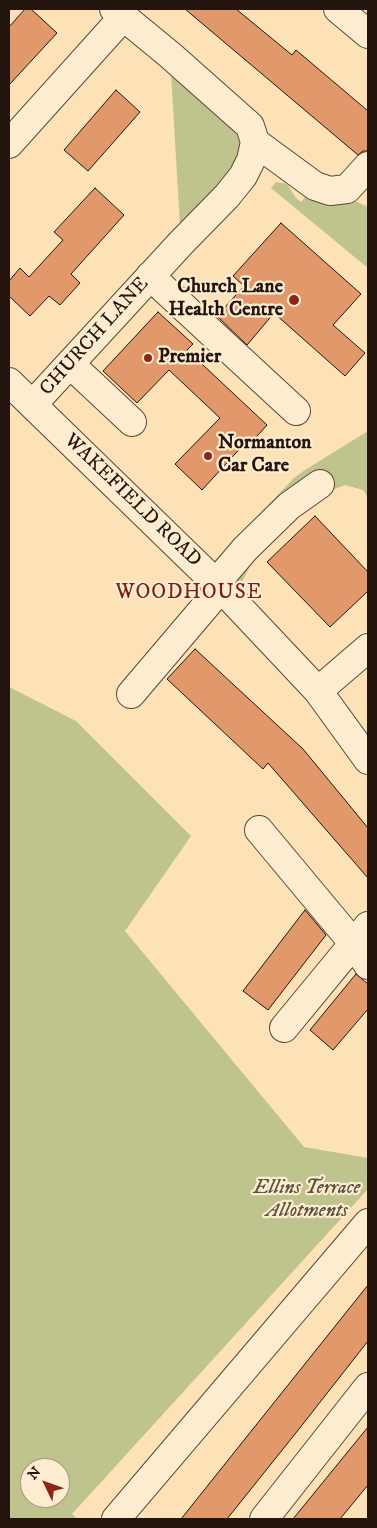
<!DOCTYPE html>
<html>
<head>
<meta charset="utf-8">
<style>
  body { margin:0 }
  #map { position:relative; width:377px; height:1528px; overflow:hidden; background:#fce2b6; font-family:"IM FELL DW Pica",serif }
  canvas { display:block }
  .frame { position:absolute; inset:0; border:10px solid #23140d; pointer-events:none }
  .north { position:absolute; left:20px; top:1458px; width:50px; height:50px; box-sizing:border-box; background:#fdecd0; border:1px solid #a69682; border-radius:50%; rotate:312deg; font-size:14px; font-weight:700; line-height:20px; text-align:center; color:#23140d }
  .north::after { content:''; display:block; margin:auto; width:18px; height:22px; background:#8f2418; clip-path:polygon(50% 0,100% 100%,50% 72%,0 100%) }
</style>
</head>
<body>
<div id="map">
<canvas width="377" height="1528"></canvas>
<div class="frame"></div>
<div class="north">N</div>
</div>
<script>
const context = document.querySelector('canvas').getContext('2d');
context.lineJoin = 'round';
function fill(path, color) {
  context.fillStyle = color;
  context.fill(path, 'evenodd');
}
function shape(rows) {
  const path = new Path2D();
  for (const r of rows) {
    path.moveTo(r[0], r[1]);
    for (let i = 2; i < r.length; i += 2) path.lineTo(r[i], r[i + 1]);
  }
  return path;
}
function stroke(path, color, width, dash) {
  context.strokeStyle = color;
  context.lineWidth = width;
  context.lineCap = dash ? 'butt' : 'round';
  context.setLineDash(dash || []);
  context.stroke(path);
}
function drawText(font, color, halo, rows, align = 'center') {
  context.font = font + ' "IM FELL DW Pica",serif';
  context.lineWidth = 4.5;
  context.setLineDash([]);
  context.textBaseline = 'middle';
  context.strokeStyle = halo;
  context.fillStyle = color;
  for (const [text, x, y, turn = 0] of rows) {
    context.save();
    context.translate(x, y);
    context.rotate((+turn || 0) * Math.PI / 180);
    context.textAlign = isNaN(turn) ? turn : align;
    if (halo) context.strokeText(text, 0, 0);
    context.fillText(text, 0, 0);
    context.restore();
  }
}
fill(shape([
  [170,55,255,142,181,243],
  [276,182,287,184,296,198,301,202,315,186,347,189,353,200,368,207,368,268,271,188],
  [368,431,368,498,363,490,345,485,327,492,304,505,257,552,233,600,204,572,294,478,305,470],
  [9,687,76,721,191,836,125,931,304,1147,368,1158,368,1189,72,1514,78,1519,9,1519],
  [30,1468,60,1468,60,1498,30,1498]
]), '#bfc38e');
const building = shape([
  [25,9,31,9,57,33,9,85,9,27,25,9],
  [185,9,236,9,292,55,296,50,368,111,368,151,363,151,358,155,185,9],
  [116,90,140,112,88,171,64,150,116,90],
  [95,188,124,215,71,274,80,283,60,305,49,296,30,316,9,296,9,281,20,268,29,277,63,240,54,232,95,188],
  [281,223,361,294,333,325,365,353,345,376,274,313,247,345,217,316,244,286,233,276,281,223],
  [158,312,193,344,187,350,267,425,249,445,246,442,202,490,175,464,220,418,169,370,137,403,103,371,158,312],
  [315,516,368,572,368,591,330,627,267,562,315,516],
  [195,649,303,749,368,828,368,878,268,763,263,769,167,679,195,649],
  [305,910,326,935,268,1010,243,991,305,910],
  [356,974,368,984,368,1009,333,1050,310,1030,356,974],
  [368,1285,368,1341,299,1429,227,1519,181,1519,368,1285],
  [368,1427,368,1485,340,1519,293,1519,368,1427]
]);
fill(building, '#e1996b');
stroke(building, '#23140d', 1);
const minor = shape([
  [338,9,368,34],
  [255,142,315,186,330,191,347,189,368,166],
  [9,144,124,16],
  [150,276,296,411],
  [70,364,132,422],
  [9,382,221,588,318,691,368,760],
  [33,404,181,243,227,196,243,176,251,160,255,142,250,126,170,55,114,9],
  [216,583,245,549,289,506,320,484],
  [318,691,368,648],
  [131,694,221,588],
  [259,830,354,944,368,965],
  [284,1028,368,926],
  [116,1519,368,1223],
  [264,1519,368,1387]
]);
stroke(minor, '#594837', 30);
stroke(minor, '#fdecd0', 28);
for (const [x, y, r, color] of [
  [294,300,6,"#8f2418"],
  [148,358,5,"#8f2418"],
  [208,456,5,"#8f2418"]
]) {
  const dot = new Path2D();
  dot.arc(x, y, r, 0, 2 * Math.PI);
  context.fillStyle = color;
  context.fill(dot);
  stroke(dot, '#fdecd0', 2);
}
drawText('bold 20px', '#23140d', '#fdecd0', [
  ["Church Lane",283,288,"right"],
  ["Health Centre",283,311,"right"],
  ["Premier",158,358],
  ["Normanton",218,444],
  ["Car Care",218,467]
], 'left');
drawText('20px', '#23140d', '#fdecd0', [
  ["CHURCH LANE",95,337,-48],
  ["WAKEFIELD ROAD",132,501,44]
]);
drawText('italic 20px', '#5a513a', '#fdecd0', [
  ["Ellins Terrace",307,1189],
  ["Allotments",307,1212]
]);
context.letterSpacing = '1px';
drawText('21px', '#7a1f14', '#fdecd0', [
  ["WOODHOUSE",189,594]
]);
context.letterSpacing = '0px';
</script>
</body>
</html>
